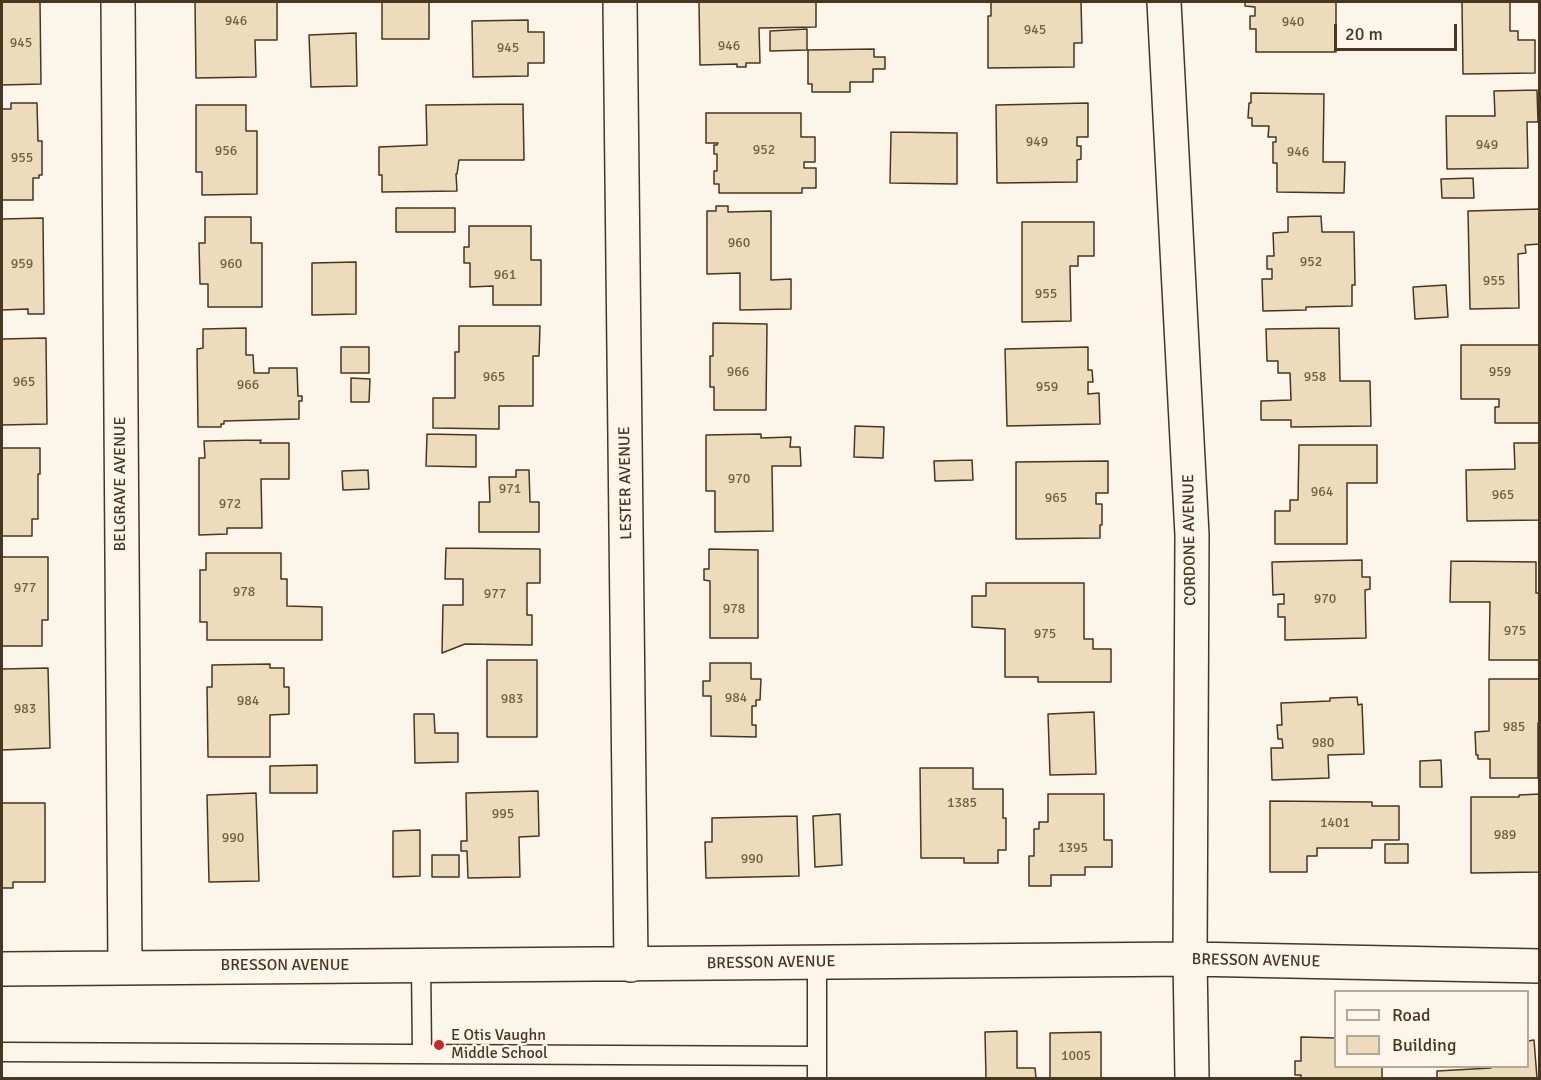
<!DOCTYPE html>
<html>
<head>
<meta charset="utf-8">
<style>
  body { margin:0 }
  #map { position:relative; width:1541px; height:1080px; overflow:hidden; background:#fbf6e9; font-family:Signika,sans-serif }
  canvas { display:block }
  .frame { position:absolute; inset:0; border:3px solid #4a3520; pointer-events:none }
  .legend { position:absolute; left:1334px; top:990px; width:195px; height:78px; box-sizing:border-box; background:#fbf6e9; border:2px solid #b4a999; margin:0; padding:8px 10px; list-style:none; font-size:18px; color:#4a3520 }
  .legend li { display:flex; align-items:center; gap:12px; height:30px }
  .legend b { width:30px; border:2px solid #b4a999 }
  .scale { position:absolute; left:1334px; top:24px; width:123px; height:27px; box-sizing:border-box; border:3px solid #4a3520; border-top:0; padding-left:8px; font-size:18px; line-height:21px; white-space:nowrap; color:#4a3520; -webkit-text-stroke:4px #fbf6e9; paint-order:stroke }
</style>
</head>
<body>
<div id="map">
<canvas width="1541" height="1080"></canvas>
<div class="frame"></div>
<ul class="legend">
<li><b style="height:8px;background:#fbf6e9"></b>Road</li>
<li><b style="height:16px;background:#ecdcbc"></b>Building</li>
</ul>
<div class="scale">20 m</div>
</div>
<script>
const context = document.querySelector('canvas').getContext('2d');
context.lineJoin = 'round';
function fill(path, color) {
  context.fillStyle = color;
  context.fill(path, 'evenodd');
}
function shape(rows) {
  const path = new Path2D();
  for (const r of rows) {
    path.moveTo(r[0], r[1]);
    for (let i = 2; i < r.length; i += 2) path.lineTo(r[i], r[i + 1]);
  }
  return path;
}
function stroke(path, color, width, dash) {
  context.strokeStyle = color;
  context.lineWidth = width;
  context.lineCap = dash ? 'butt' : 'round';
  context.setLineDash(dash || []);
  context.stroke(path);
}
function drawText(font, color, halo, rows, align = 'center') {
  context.font = font + ' Signika,sans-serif';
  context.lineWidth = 4.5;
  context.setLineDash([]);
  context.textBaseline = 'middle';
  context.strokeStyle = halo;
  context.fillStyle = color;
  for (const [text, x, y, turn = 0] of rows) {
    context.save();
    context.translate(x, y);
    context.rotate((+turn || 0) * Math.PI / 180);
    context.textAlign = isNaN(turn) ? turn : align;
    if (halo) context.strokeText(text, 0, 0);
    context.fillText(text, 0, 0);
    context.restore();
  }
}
const building = shape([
  [2,2,40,2,41,84,2,85,2,2],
  [195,2,277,2,277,40,255,40,256,77,196,78,195,2],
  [382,2,429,2,429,39,382,39,382,2],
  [699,2,816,2,816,27,759,28,760,63,746,63,746,67,737,67,737,64,700,65,699,2],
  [991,2,1081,2,1082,43,1074,43,1074,67,988,68,988,16,991,16,991,2],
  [1245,2,1336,2,1336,52,1256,52,1256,29,1250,29,1250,16,1255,16,1255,7,1245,6,1245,2],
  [1462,2,1510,2,1510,31,1518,31,1518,40,1535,40,1535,73,1463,74,1462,2],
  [528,20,528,32,544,32,544,63,528,63,528,76,473,77,472,21,528,20],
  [807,29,807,50,770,51,770,31,807,29],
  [356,33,357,86,311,87,309,35,356,33],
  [874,49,874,57,885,57,885,69,873,69,873,82,850,82,850,92,812,92,812,84,808,84,808,50,874,49],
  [1537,90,1538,122,1527,122,1528,168,1447,169,1446,116,1495,116,1494,91,1537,90],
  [1251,93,1324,94,1323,162,1345,162,1344,193,1277,192,1277,163,1273,163,1273,142,1276,142,1276,137,1268,137,1269,126,1252,126,1252,118,1248,118,1249,103,1251,103,1251,93],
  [11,103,37,103,38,141,42,141,42,175,39,175,39,178,33,178,33,200,2,200,2,109,11,109,11,103],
  [1088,103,1088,137,1077,137,1077,146,1081,146,1081,159,1077,160,1077,182,997,183,996,105,1088,103],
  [523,104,524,160,459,160,457,174,456,174,457,191,382,192,382,175,379,175,379,147,427,145,426,105,523,104],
  [196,105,246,105,246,131,257,131,257,194,202,195,202,172,196,172,196,105],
  [706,113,801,113,801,137,815,137,815,162,804,162,804,168,816,168,816,188,802,188,802,193,719,193,719,184,714,184,714,171,717,171,717,154,714,154,714,145,717,145,718,143,706,143,706,113],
  [891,132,957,133,957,184,890,183,891,132],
  [1473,178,1474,198,1442,198,1441,179,1473,178],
  [716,206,728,206,728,212,771,211,771,280,791,279,791,309,740,310,740,273,707,274,707,211,716,211,716,206],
  [396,208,455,208,455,232,396,232,396,208],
  [1540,209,1540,244,1525,245,1526,253,1518,254,1519,308,1470,309,1468,211,1540,209],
  [1321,216,1322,232,1354,232,1355,285,1352,285,1352,306,1306,307,1306,310,1263,311,1262,279,1272,279,1272,269,1267,269,1267,256,1274,256,1273,233,1288,232,1288,217,1321,216],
  [205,217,251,217,251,243,262,243,262,307,208,307,208,284,200,284,199,243,205,243,205,217],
  [43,218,44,314,28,314,28,309,2,310,2,219,43,218],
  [1022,222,1094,222,1094,256,1078,256,1078,266,1070,266,1071,321,1022,322,1022,222],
  [469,226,531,226,531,260,541,260,541,305,493,305,493,286,470,287,470,263,464,263,464,247,469,247,469,226],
  [356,262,356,314,312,315,312,263,356,262],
  [1446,285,1448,317,1415,319,1413,287,1446,285],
  [713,323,767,324,766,410,714,410,714,387,710,387,710,356,713,356,713,323],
  [459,326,540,326,539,356,533,356,533,406,499,406,499,429,433,428,433,398,455,398,455,352,459,352,459,326],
  [246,328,246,355,253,355,254,373,269,373,269,368,297,368,298,396,302,396,302,401,299,401,299,419,224,421,224,424,221,424,221,427,198,427,197,349,203,348,203,329,246,328],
  [1339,328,1340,381,1370,381,1371,426,1291,427,1291,420,1261,420,1261,401,1291,400,1290,373,1278,373,1278,361,1267,361,1266,329,1339,328],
  [46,338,47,424,2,425,2,339,46,338],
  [1461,345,1540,345,1540,423,1495,423,1495,407,1499,407,1499,399,1461,399,1461,345],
  [341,347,369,347,369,373,341,373,341,347],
  [1088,347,1088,370,1092,370,1093,382,1088,382,1088,394,1099,393,1100,424,1007,426,1005,349,1088,347],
  [351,378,370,379,369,402,351,402,351,378],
  [855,426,884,427,883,458,854,457,855,426],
  [427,434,476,435,476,467,426,466,427,434],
  [761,434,761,438,791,437,790,447,800,447,801,466,772,466,773,531,715,532,715,491,706,491,706,435,761,434],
  [261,440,260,443,289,443,289,479,261,479,262,528,227,528,227,534,199,535,199,458,205,458,204,441,261,440],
  [1514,443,1540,443,1540,520,1467,521,1466,470,1515,469,1514,443],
  [1299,445,1377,445,1377,483,1347,483,1347,544,1275,544,1275,511,1290,511,1290,500,1298,500,1299,445],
  [2,448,40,448,40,474,38,474,38,519,32,519,32,536,2,536,2,448],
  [972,460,973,480,935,481,934,461,972,460],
  [1108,461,1108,493,1096,493,1096,504,1102,504,1102,525,1100,525,1100,538,1016,539,1016,462,1108,461],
  [368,470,369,489,343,490,342,471,368,470],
  [516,470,529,470,530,502,539,502,539,532,479,532,479,502,490,502,489,477,516,477,516,470],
  [446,548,540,549,540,583,527,583,527,615,532,615,532,645,465,644,442,653,443,605,463,605,463,579,445,579,446,548],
  [709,549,758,550,758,638,710,638,710,581,704,580,704,569,709,569,709,549],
  [206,553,281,553,281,579,287,579,287,606,322,607,322,640,207,640,207,622,200,622,200,570,206,570,206,553],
  [2,557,48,557,48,620,42,620,42,646,2,646,2,557],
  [1362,560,1362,577,1370,577,1370,589,1365,590,1366,638,1285,640,1285,617,1278,617,1278,604,1284,604,1284,594,1273,595,1272,562,1362,560],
  [1451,561,1536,562,1536,593,1540,593,1540,660,1489,660,1490,602,1450,602,1451,561],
  [986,583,1084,583,1084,639,1093,639,1093,649,1111,649,1111,682,1038,682,1038,677,1005,677,1005,629,972,627,972,596,986,596,986,583],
  [487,660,537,660,537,737,487,737,487,660],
  [710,663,751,663,751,679,761,679,760,700,756,700,756,706,752,706,752,725,756,725,756,737,711,736,711,696,703,696,703,681,710,681,710,663],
  [270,664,270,668,284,668,284,687,289,687,289,714,270,715,270,757,208,757,207,687,212,687,212,665,270,664],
  [48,668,50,748,2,750,2,669,48,668],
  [1489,679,1540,679,1540,723,1538,723,1538,778,1490,778,1490,759,1478,759,1478,755,1476,755,1475,732,1489,731,1489,679],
  [1357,697,1358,705,1362,704,1364,754,1328,755,1329,778,1272,780,1271,748,1283,748,1282,739,1278,739,1277,725,1282,725,1281,703,1330,701,1330,698,1357,697],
  [1094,712,1096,774,1050,775,1048,714,1094,712],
  [414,714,434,714,435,733,458,733,458,762,415,763,414,714],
  [1441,760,1442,787,1420,787,1420,761,1441,760],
  [317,765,317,793,270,793,270,766,317,765],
  [920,768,973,768,973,789,1003,789,1003,818,1006,818,1006,850,998,850,998,863,964,863,964,858,921,858,920,768],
  [538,791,539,836,519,837,520,877,468,878,467,851,461,851,461,841,467,841,466,793,538,791],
  [256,793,259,881,209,882,207,795,256,793],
  [1048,794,1104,794,1104,840,1112,840,1112,867,1085,867,1085,875,1051,875,1051,886,1029,886,1029,856,1034,856,1034,829,1039,829,1039,822,1048,822,1048,794],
  [1540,794,1540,872,1471,873,1471,797,1519,797,1519,795,1540,794],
  [1270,801,1372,802,1372,806,1399,806,1399,840,1372,840,1372,848,1317,848,1317,856,1307,856,1307,872,1270,872,1270,801],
  [2,803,45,803,45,882,13,882,13,888,2,888,2,803],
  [840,814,842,865,815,867,813,816,840,814],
  [797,816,799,876,706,878,705,842,712,842,712,818,797,816],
  [420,830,420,876,393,877,393,831,420,830],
  [1385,844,1408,844,1408,863,1385,863,1385,844],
  [432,855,459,855,459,877,432,877,432,855],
  [1017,1031,1017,1068,1035,1068,1036,1078,986,1078,985,1032,1017,1031],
  [1101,1032,1101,1078,1050,1078,1050,1033,1101,1032],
  [1301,1037,1336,1038,1336,1066,1382,1066,1382,1078,1301,1078,1301,1075,1295,1075,1295,1061,1301,1061,1301,1037],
  [1534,1040,1537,1078,1437,1078,1437,1071,1491,1068,1491,1066,1528,1066,1528,1041,1534,1040]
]);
fill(building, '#ecdcbc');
stroke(building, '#4a3520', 1.5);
const service = shape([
  [817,963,817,1078],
  [421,965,422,1054],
  [2,1052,817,1056]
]);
const minor = shape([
  [118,2,125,967],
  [620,2,631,965],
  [1164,2,1192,535,1190,959,1192,1078],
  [2,969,1190,959,1540,966]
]);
stroke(service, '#4a3520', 21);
stroke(minor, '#4a3520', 36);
stroke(service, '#fbf6e9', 18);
stroke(minor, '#fbf6e9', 33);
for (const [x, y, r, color] of [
  [439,1045,6,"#c62828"]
]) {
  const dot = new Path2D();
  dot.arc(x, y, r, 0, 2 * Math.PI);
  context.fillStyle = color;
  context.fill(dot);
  stroke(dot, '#fbf6e9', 2);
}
drawText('14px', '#725f47', null, [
  ["946",236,21],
  ["940",1293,22],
  ["945",1035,30],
  ["945",21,43],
  ["946",729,46],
  ["945",508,48],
  ["949",1037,142],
  ["949",1487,145],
  ["952",764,150],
  ["956",226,151],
  ["946",1298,152],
  ["955",22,158],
  ["960",739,243],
  ["952",1311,262],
  ["959",22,264],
  ["960",231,264],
  ["961",505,275],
  ["955",1494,281],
  ["955",1046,294],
  ["966",738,372],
  ["959",1500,372],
  ["965",494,377],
  ["958",1315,377],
  ["965",24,382],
  ["966",248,385],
  ["959",1047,387],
  ["970",739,479],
  ["971",510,489],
  ["964",1322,492],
  ["965",1503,495],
  ["965",1056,498],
  ["972",230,504],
  ["977",25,588],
  ["978",244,592],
  ["977",495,594],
  ["970",1325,599],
  ["978",734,609],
  ["975",1515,631],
  ["975",1045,634],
  ["984",736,698],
  ["983",512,699],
  ["984",248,701],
  ["983",25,709],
  ["985",1514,727],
  ["980",1323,743],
  ["1385",962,803],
  ["995",503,814],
  ["1401",1335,823],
  ["989",1505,835],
  ["990",233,838],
  ["1395",1073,848],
  ["990",752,859],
  ["1005",1076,1056]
]);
drawText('16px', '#4a3520', '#fbf6e9', [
  ["LESTER AVENUE",626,483,-91],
  ["BELGRAVE AVENUE",121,484,-90],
  ["CORDONE AVENUE",1190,540,-91],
  ["BRESSON AVENUE",1256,961,1],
  ["BRESSON AVENUE",771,963,-1],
  ["BRESSON AVENUE",285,966]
]);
drawText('16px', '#4a3520', '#fbf6e9', [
  ["E Otis Vaughn",451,1036],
  ["Middle School",451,1054]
], 'left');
</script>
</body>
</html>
